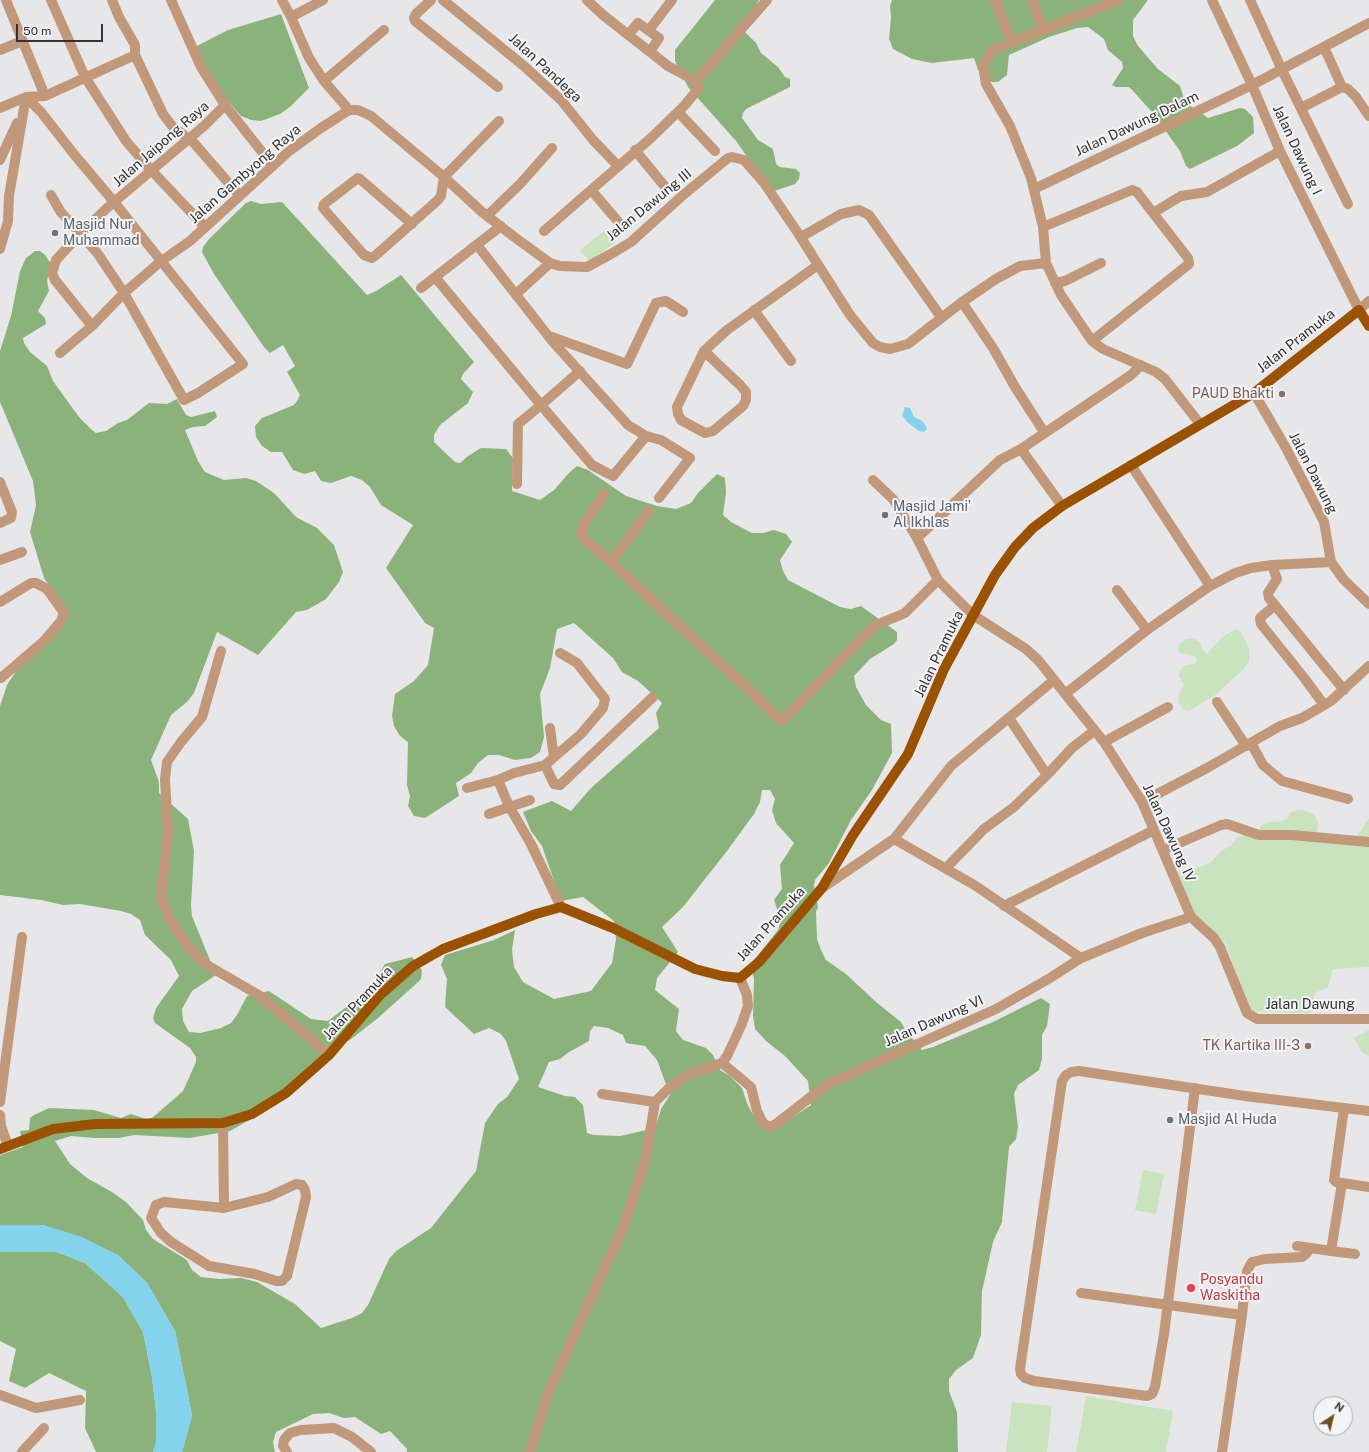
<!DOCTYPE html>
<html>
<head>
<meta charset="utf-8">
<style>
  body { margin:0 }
  #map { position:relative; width:1369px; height:1452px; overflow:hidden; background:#e7e7e9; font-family:"Public Sans",sans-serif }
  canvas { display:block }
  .north { position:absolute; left:1313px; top:1396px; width:40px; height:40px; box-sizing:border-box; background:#f4f4f6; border:1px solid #a6a6a8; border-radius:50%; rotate:35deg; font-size:11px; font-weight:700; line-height:16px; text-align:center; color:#323233 }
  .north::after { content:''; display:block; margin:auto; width:14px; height:18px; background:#685322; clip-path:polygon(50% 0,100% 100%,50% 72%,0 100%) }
  .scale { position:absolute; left:16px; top:24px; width:87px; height:18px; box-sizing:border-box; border:2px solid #323233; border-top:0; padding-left:5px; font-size:12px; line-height:14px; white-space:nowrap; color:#323233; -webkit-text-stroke:3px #f4f4f6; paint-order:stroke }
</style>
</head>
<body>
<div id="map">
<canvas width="1369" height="1452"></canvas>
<div class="north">N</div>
<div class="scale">50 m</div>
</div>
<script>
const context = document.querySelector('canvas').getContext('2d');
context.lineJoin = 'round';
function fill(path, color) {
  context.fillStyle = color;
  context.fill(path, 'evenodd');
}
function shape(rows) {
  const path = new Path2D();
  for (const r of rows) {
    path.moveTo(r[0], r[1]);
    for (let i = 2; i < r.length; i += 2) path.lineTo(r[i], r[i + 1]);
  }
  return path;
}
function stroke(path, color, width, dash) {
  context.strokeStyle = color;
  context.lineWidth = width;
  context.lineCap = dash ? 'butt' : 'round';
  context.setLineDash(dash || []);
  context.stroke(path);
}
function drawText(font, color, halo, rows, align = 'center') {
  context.font = font + ' "Public Sans",sans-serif';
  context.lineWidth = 4;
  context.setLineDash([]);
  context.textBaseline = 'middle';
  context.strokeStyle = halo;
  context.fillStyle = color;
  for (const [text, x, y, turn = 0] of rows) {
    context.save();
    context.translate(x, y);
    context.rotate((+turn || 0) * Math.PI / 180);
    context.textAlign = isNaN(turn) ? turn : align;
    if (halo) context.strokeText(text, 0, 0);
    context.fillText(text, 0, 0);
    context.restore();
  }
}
fill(shape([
  [604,231,614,243,590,262,580,250],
  [1236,629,1241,632,1249,648,1249,661,1244,669,1214,696,1189,711,1184,710,1178,702,1179,693,1184,686,1179,676,1180,670,1186,665,1194,664,1197,661,1195,656,1181,653,1178,650,1179,645,1185,639,1193,638,1200,642,1201,648,1207,654,1222,637],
  [1300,810,1306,811,1315,816,1318,823,1317,833,1355,840,1369,818,1369,967,1333,969,1328,987,1315,993,1310,1013,1250,1011,1226,944,1195,914,1178,872,1198,868,1211,862,1222,850,1231,846,1238,837,1258,831,1261,826,1270,821,1278,822,1287,819,1291,812],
  [1369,1030,1369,1056,1362,1052,1354,1038],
  [1143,1170,1164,1174,1156,1214,1135,1210],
  [1086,1396,1173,1411,1166,1452,1076,1452],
  [1012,1402,1052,1406,1047,1452,1006,1452]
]), '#c8e3be');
fill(shape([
  [715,0,759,0,751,14,740,27,756,43,761,53,778,67,785,77,790,79,790,87,746,109,743,113,742,118,758,140,773,149,776,164,780,167,796,169,800,173,799,179,795,184,786,187,772,192,736,141,688,87,675,61,675,50],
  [892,0,1148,0,1133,20,1133,36,1138,46,1158,69,1180,86,1185,102,1208,118,1240,108,1245,109,1253,117,1254,133,1237,146,1190,169,1186,166,1180,151,1152,112,1133,91,1129,87,1116,87,1112,85,1123,68,1122,62,1108,50,1104,39,1088,27,1077,28,1049,37,1009,55,1007,75,998,82,992,82,978,70,974,58,932,63,912,59,893,49,889,39,891,17,890,6],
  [281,14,309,88,290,107,280,114,261,121,251,120,241,116,221,93,193,48,228,30],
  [251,201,261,204,282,202,367,295,376,291,401,275,474,362,463,374,461,379,473,392,468,403,440,425,434,435,434,442,455,462,460,463,468,456,481,448,506,449,513,458,512,491,540,500,554,490,569,473,577,466,588,470,626,496,657,506,676,509,691,503,698,493,717,474,725,478,726,493,723,515,731,522,752,533,763,533,774,530,786,534,792,542,780,560,783,571,788,580,840,607,851,609,861,606,897,632,897,640,894,644,870,659,854,676,856,687,866,705,881,720,891,724,892,753,872,790,851,820,829,863,815,880,814,885,818,907,816,912,817,939,821,950,826,960,846,974,876,1002,901,1022,906,1031,922,1050,933,1047,993,1022,1041,998,1050,1004,1047,1026,1042,1035,1042,1059,1039,1070,1018,1085,1014,1094,1018,1127,1016,1139,1009,1147,1002,1222,993,1242,982,1291,981,1335,973,1358,956,1370,949,1379,949,1391,957,1412,958,1452,407,1452,407,1449,390,1431,381,1434,355,1417,344,1418,329,1413,313,1414,276,1432,273,1442,275,1452,182,1452,192,1415,175,1331,147,1283,118,1255,43,1225,0,1225,0,1155,23,1147,20,1131,29,1130,30,1118,34,1115,49,1108,71,1109,94,1110,121,1118,131,1114,146,1119,152,1118,183,1091,196,1062,196,1057,190,1048,155,1023,153,1018,156,1008,179,976,171,960,145,935,140,920,131,914,121,911,80,904,63,905,41,900,0,895,0,706,7,685,24,659,68,613,44,578,30,532,36,505,33,481,0,402,0,351,11,316,20,271,26,258,35,251,40,251,45,255,51,264,47,281,49,291,38,311,45,318,46,324,23,338,24,343,30,352,47,366,53,381,79,417,92,430,96,433,106,431,118,423,127,420,149,403,167,404,177,399,186,415,191,417,215,411,217,417,205,426,193,427,185,430,198,461,205,472,224,480,246,478,256,481,274,493,296,517,317,528,334,545,343,572,339,582,326,599,307,610,296,612,258,655,217,632,194,693,187,702,171,715,151,760,159,782,159,793,188,819,194,851,191,905,192,916,216,975,192,991,182,1009,183,1021,189,1032,200,1033,221,1028,231,1023,237,1015,247,996,269,991,311,1019,328,1021,345,1008,373,983,385,964,412,957,422,970,421,979,417,983,378,1018,350,1040,330,1047,262,1113,230,1131,190,1138,134,1135,119,1138,94,1138,71,1136,55,1141,70,1164,87,1178,112,1192,126,1202,143,1220,146,1230,153,1239,187,1260,192,1270,201,1277,219,1279,241,1278,257,1282,295,1304,321,1328,352,1318,362,1313,368,1305,389,1259,396,1251,431,1228,476,1171,485,1123,498,1104,507,1097,519,1079,506,1041,501,1034,489,1028,474,1034,445,1007,447,979,441,965,445,955,494,940,515,930,512,950,514,967,523,982,554,999,591,991,612,963,616,939,614,921,583,897,561,901,542,846,531,831,523,812,552,801,571,811,591,788,659,728,656,713,662,703,638,681,622,672,613,658,574,623,557,629,550,668,540,694,544,737,540,752,531,758,515,760,499,755,488,755,478,763,471,773,456,783,459,796,425,818,414,816,408,806,410,796,407,785,408,742,400,736,394,726,392,716,395,694,414,681,428,665,434,628,425,623,386,568,413,525,381,505,370,487,362,480,351,476,331,483,321,481,315,471,304,474,293,470,282,452,271,452,262,446,256,437,255,426,262,418,294,405,297,401,300,395,287,372,295,366,283,345,270,353,264,347,214,274,202,252,203,247,209,239,246,203],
  [762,790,770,790,775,799,772,810,776,823,794,843,780,865,782,889,774,900,781,920,778,930,751,964,754,979,753,1016,755,1029,766,1041,785,1056,808,1081,811,1105,788,1120,773,1123,756,1117,752,1113,747,1103,742,1088,730,1076,720,1070,713,1055,706,1048,683,1040,676,1031,679,1009,655,990,657,978,678,952,662,927,683,907,727,851,754,814,760,802],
  [594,1026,608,1028,623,1035,626,1043,645,1046,657,1060,670,1095,661,1109,655,1128,620,1136,593,1135,587,1133,583,1105,575,1097,565,1096,538,1087,549,1062,560,1059,569,1052,589,1041,590,1031],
  [9,1251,57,1252,85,1263,123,1297,143,1332,152,1377,156,1411,156,1443,153,1452,96,1452,85,1428,86,1391,49,1373,25,1388,9,1381,16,1349,0,1341,0,1252]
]), '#8cb27c');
fill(shape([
  [905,407,910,408,914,417,922,421,926,426,927,429,924,432,919,431,907,422,902,415],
  [0,1225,43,1225,82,1237,118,1255,147,1283,175,1331,192,1415,182,1452,153,1452,156,1443,156,1411,152,1377,143,1332,123,1297,85,1263,57,1252,0,1252]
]), '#83d3ec');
stroke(shape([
  [6,0,45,96],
  [51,0,85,77,126,141,151,170,205,227],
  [112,0,119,17,135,45,135,55,163,114,172,126,194,143,239,195],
  [171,0,201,67,225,105,273,166],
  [282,0,291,17],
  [323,0,291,17,309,58,324,81,349,110],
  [431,0,416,14,414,18,415,21,498,87],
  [443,0,524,66,561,100,593,140,618,166],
  [995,0,1012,42],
  [1032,0,1043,29],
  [1212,0,1252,85,1280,151,1359,310,1369,301],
  [1250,0,1282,70,1348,204],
  [649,30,672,0],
  [628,35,638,23,659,38,650,52],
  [1324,47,1342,87],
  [0,50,22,41],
  [324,81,384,30],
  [696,81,767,0],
  [26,97,41,112,73,153,115,203,243,364,198,393,184,400,124,293,98,254,60,211,51,195],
  [0,108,26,97,45,96,135,55],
  [1301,108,1342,87,1348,89,1356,97,1369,116],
  [678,112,715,151],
  [635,150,666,188],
  [0,160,17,123],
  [1034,189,1252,85,1369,23],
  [592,191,621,225],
  [488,215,521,183,552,148],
  [412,224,360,179,358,178,324,204,323,208,364,255,372,258,376,255,438,200,441,196,444,177,499,121],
  [1043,227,1132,190,1137,192,1153,213,1181,196,1207,192,1280,151],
  [544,231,651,138,685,105,698,89,696,81,668,66,603,15,587,0],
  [801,237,841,214,859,210,869,215,941,317],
  [477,245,553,342,628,425,646,436,661,440,690,458,659,498],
  [0,249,8,221,9,196,26,97],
  [1046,263,1043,227,1031,178,1010,126,986,84,983,66,991,51,1005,45,1119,0],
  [435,277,541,405,580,371],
  [1055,283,1065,281,1101,263],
  [421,288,501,226],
  [516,294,550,263],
  [962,302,993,348,1015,387,1044,432],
  [754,310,791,361],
  [92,326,55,280,52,273,56,260,81,233,107,208,204,126,225,105],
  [549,336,627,364,656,303,666,301,683,312],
  [1092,341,1189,264,1188,258,1153,213],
  [704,351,740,385,746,392,746,400,743,406,713,431,705,433,681,420,678,414,677,407,704,351,727,330,818,265],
  [60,353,92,326,124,293,160,262,190,241,288,152,321,128,349,110,358,110,371,116,444,177,482,212,513,236,550,263,560,266,587,267,611,254,631,242,682,196,728,158,732,157,744,160,764,183,798,233,850,315,873,343,880,347,890,349,908,344,962,302,996,279,1020,266,1046,263,1061,295,1092,341,1103,349,1156,372,1165,379,1200,424],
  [1141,365,1131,375,1021,449,1000,460,917,538,938,580,973,615,1026,649,1038,660,1104,742,1142,802,1191,917,1214,938,1220,947,1247,1013,1257,1019,1369,1019],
  [1254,393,1286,448,1324,522,1331,562,1344,580,1369,604],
  [1021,449,1062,506],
  [1131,465,1210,586],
  [873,480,893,499,917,538],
  [0,482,12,512,11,518,0,523],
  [517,484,518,424,541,405,592,465,613,476,646,436],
  [604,494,584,524,581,533,584,539,611,562],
  [649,511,611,562,782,721,874,626,905,613,938,580],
  [0,560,22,552],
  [1272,565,1277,579,1268,593,1269,598,1344,690],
  [1117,590,1147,630],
  [0,602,31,583,36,583,47,589,64,613,61,621,44,641,1,678],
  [1275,605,1260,618,1261,624,1305,679,1324,705],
  [221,651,202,717,181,742,167,762,165,779,168,832,161,898,168,916,188,947,207,965,262,997,329,1055],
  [560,653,577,663,605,699,603,708,581,734,545,765,514,773,498,780,509,806,531,844,561,907],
  [1065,694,1147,630,1210,586,1235,573,1251,568,1272,565,1331,562],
  [1217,702,1246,746],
  [550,728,554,757],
  [1104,742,1168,707],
  [1251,743,1263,765,1282,781,1348,799],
  [545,765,554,784,560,785,653,697],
  [1047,775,1072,748,1094,731],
  [467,788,498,780],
  [1142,802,1207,768,1280,726,1302,718,1331,701,1369,666],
  [489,814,530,800],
  [894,839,976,886,1081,958],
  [1163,850,1221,825,1227,824,1259,835,1292,835,1369,842],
  [946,868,984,829,1014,807,1047,775,1009,718],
  [822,888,894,839,951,766,1054,680],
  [1004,906,1154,830],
  [722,1063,751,1087,757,1111,763,1123,769,1127,776,1124,826,1085,996,1009,1050,978,1081,958,1142,933,1191,917],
  [1195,1088,1164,1334,1155,1387,1152,1394,1147,1396,1034,1381,1025,1378,1021,1374,1020,1369,1062,1081,1066,1075,1071,1072,1079,1071,1245,1096,1369,1111],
  [602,1094,655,1102],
  [0,1102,22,937],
  [1344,1108,1334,1180,1336,1182,1369,1187],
  [0,1115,1,1126,8,1146],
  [223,1123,224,1208,268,1197,296,1184,302,1185,305,1190,306,1197,287,1276,282,1281,276,1281,255,1274,209,1266,171,1242,161,1233,151,1218,156,1205,164,1202,224,1208],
  [1297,1246,1331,1251,1342,1183],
  [1331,1251,1355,1254],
  [1081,1293,1242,1315,1247,1271,1252,1262,1265,1259,1302,1257,1307,1253,1310,1248],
  [0,1395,36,1408,80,1400],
  [22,1452,44,1428],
  [287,1452,283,1446,284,1440,290,1433,301,1430,334,1428,352,1437,371,1452],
  [530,1452,548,1393,625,1223,646,1157,655,1102,669,1088,689,1074,722,1063,727,1056,741,1026,748,1006,747,995,740,978],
  [1222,1452,1242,1315]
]), '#c19879', 10);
stroke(shape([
  [0,1149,53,1129,95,1124,223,1123,252,1114,286,1093,329,1055,380,995,413,966,443,949,536,914,561,907,613,928,695,969,722,976,740,978,759,962,822,888,853,835,908,754,944,669,995,575,1015,547,1033,528,1062,506,1254,393,1359,310,1369,326]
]), '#9b5200', 10);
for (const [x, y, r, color] of [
  [55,233,4,"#6b7280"],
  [1282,394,4,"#8d6e63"],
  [885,515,4,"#6b7280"],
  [1308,1046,4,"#8d6e63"],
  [1170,1120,4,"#6b7280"],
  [1191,1288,5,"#e0444e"]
]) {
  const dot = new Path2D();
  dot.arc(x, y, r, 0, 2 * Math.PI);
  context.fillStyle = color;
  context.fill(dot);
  stroke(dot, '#f4f4f6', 1.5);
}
drawText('14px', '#323233', '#f4f4f6', [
  ["Jalan Pandega",545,68,43],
  ["Jalan Dawung Dalam",1137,124,-25],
  ["Jalan Jaipong Raya",161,144,-41],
  ["Jalan Dawung I",1297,150,65],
  ["Jalan Gambyong Raya",245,174,-41],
  ["Jalan Dawung III",649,205,-39],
  ["Jalan Pramuka",1296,341,-38],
  ["Jalan Dawung",1313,473,63],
  ["Jalan Pramuka",939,654,-64],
  ["Jalan Dawung IV",1169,833,65],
  ["Jalan Pramuka",771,924,-48],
  ["Jalan Pramuka",358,1003,-47],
  ["Jalan Dawung",1310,1005],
  ["Jalan Dawung VI",934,1021,-24]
]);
drawText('14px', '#5b616d', '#f4f4f6', [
  ["Masjid Nur",63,225],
  ["Muhammad",63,241],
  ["Masjid Jami'",893,507],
  ["Al Ikhlas",893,523],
  ["Masjid Al Huda",1178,1120]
], 'left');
drawText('14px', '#785e54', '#f4f4f6', [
  ["PAUD Bhakti",1274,394],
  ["TK Kartika III-3",1300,1046]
], 'right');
drawText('14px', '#be3a42', '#f4f4f6', [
  ["Posyandu",1200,1280],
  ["Waskitha",1200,1296]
], 'left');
</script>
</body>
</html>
